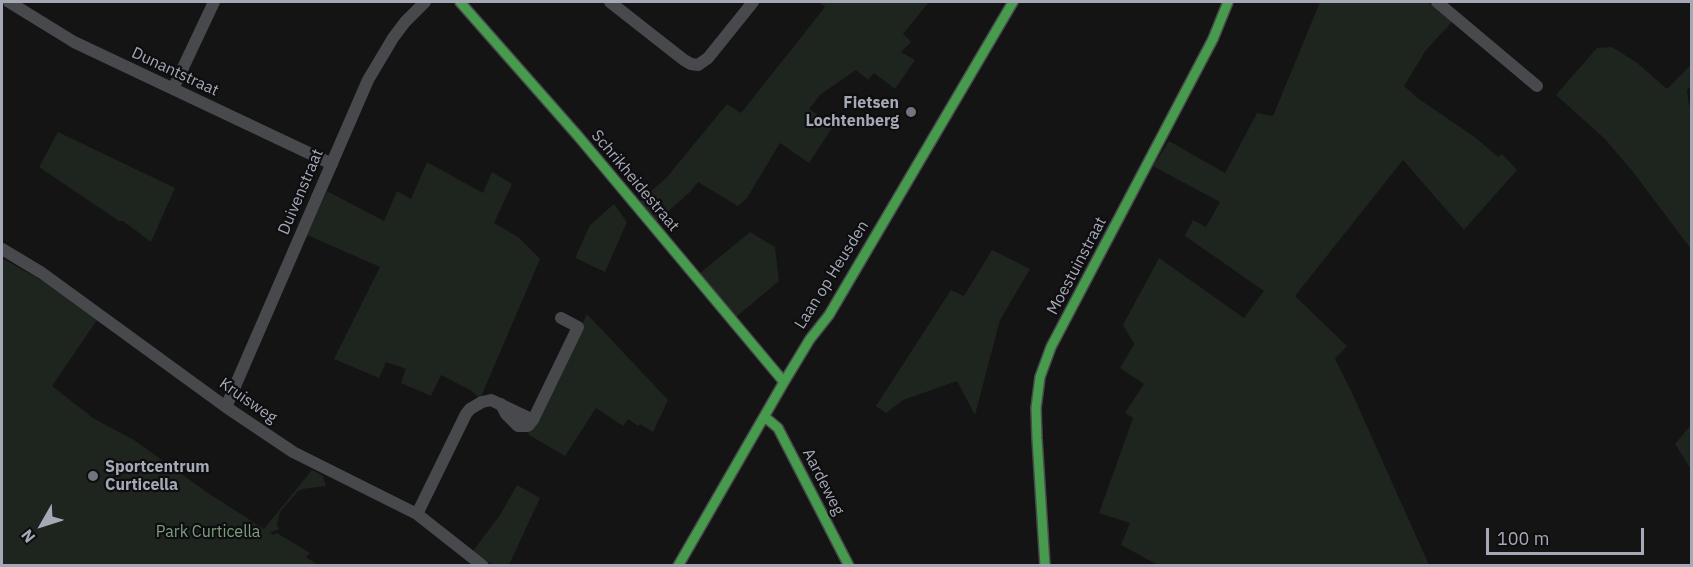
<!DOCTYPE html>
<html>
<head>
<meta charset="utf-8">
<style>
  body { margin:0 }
  #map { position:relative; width:1693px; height:567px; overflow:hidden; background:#141414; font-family:"IBM Plex Sans",sans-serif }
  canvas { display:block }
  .frame { position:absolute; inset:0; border:3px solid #a5a9b5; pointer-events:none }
  .north { position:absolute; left:12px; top:495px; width:60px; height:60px; -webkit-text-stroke:4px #0e0e10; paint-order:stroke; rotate:231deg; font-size:16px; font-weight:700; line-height:24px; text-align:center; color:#a5a9b5 }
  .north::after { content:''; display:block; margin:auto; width:21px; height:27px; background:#a5a9b5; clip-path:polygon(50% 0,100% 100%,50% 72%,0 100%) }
  .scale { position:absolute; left:1486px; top:528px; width:158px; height:27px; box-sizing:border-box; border:3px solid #a5a9b5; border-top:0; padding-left:8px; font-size:18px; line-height:21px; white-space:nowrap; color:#a5a9b5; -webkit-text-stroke:4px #0e0e10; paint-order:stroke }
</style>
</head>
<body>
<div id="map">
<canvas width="1693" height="567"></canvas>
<div class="frame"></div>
<div class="north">N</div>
<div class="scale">100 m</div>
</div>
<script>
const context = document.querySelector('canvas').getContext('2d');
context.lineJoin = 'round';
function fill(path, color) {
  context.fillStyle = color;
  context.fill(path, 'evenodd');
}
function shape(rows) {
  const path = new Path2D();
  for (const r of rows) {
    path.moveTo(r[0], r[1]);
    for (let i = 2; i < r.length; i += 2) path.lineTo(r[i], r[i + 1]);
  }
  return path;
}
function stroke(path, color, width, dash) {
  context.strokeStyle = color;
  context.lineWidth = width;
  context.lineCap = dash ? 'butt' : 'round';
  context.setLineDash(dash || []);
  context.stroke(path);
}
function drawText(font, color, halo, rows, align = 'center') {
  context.font = font + ' "IBM Plex Sans",sans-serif';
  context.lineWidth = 4.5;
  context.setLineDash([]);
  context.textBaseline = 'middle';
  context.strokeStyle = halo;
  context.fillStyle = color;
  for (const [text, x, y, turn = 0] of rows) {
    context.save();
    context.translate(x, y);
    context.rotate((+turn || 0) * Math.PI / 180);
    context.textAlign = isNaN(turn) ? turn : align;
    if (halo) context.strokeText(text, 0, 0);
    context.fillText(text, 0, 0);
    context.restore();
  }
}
fill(shape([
  [819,2,929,2,903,34,911,42,901,52,915,60,895,89,874,73,868,80,856,70,821,94,809,109,834,125,809,163,780,143,747,198,738,206,698,182,690,192,656,222,639,202,667,177,727,104,741,113,825,7],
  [1320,2,1428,2,1452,22,1426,50,1404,86,1419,99,1476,138,1498,157,1502,154,1517,170,1464,230,1403,160,1295,296,1347,346,1335,359,1353,395,1429,565,1158,565,1121,545,1130,523,1099,513,1133,418,1125,413,1144,384,1120,368,1134,344,1123,325,1159,258,1244,318,1264,291,1185,236,1193,220,1206,227,1220,202,1153,166,1169,141,1225,173,1257,113,1273,116],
  [1612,47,1636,62,1667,89,1691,65,1691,86,1687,90,1689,105,1692,106,1691,249,1633,172,1605,139,1556,95,1597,48],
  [58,132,175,188,151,242,123,221,119,221,39,167],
  [427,162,483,193,492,172,512,184,494,223,518,237,540,259,480,399,472,391,441,375,431,396,401,383,406,369,386,362,379,378,334,359,380,267,307,235,327,191,384,221,397,191,411,199],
  [614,204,627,222,605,272,575,258,590,225],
  [750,232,775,247,779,281,736,317,699,274],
  [992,250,1030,269,1000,320,975,415,957,381,903,400,886,413,876,406,951,290,964,296],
  [2,258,44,282,97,320,52,386,93,418,134,440,208,493,264,529,312,470,323,476,326,486,303,489,298,491,280,512,277,524,279,529,270,532,273,535,277,533,310,553,306,557,318,565,2,565],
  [587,314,668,400,653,432,640,424,638,426,628,419,623,426,596,408,565,456,529,435,528,432,532,427],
  [1691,425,1691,469,1675,444],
  [517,485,540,498,509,565,493,565,473,551,500,515]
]), '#1e241e');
stroke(shape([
  [9,2,74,42,332,164],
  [460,2,578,136,784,382],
  [610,2,684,60,691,64,698,65,708,58,753,2],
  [1437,2,1537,86],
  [173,89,214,2],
  [2,249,42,273,226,407,293,452,417,514,483,566],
  [501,404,506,414,518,426,528,426,533,420,578,327,561,318],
  [226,407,368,80,393,38,405,22,425,2],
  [765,417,778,428,849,566],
  [417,514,466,414,470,409,482,402,491,400,533,420],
  [678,566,784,382,810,339,829,315,1013,2],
  [1045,566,1037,438,1036,408,1040,377,1051,347,1213,39,1228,2]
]), '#48494c', 12);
stroke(shape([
  [460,2,578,136,784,382],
  [765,417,778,428,849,566],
  [678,566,784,382,810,339,829,315,1013,2],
  [1045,566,1037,438,1036,408,1040,377,1051,347,1213,39,1228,2]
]), '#469c4c', 9);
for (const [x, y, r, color] of [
  [911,112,6,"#72757d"],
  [93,476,6,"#72757d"]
]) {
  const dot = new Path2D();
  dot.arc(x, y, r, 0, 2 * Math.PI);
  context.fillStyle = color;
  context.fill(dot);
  stroke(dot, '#0e0e10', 2);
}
drawText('16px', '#a5a9b5', '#0e0e10', [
  ["Dunantstraat",175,72,25],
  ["Schrikheidestraat",635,181,50],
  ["Duivenstraat",301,192,-67],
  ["Moestuinstraat",1077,266,-62],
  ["Laan op Heusden",832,275,-58],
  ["Kruisweg",248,401,35],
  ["Aardeweg",823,482,63]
]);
drawText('bold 16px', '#a5a9b5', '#0e0e10', [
  ["Fietsen",899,103],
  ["Lochtenberg",899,121],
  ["Sportcentrum",105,467,"left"],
  ["Curticella",105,485,"left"]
], 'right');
drawText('16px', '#7c9f7f', '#0e0e10', [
  ["Park Curticella",208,532]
]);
</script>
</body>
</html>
